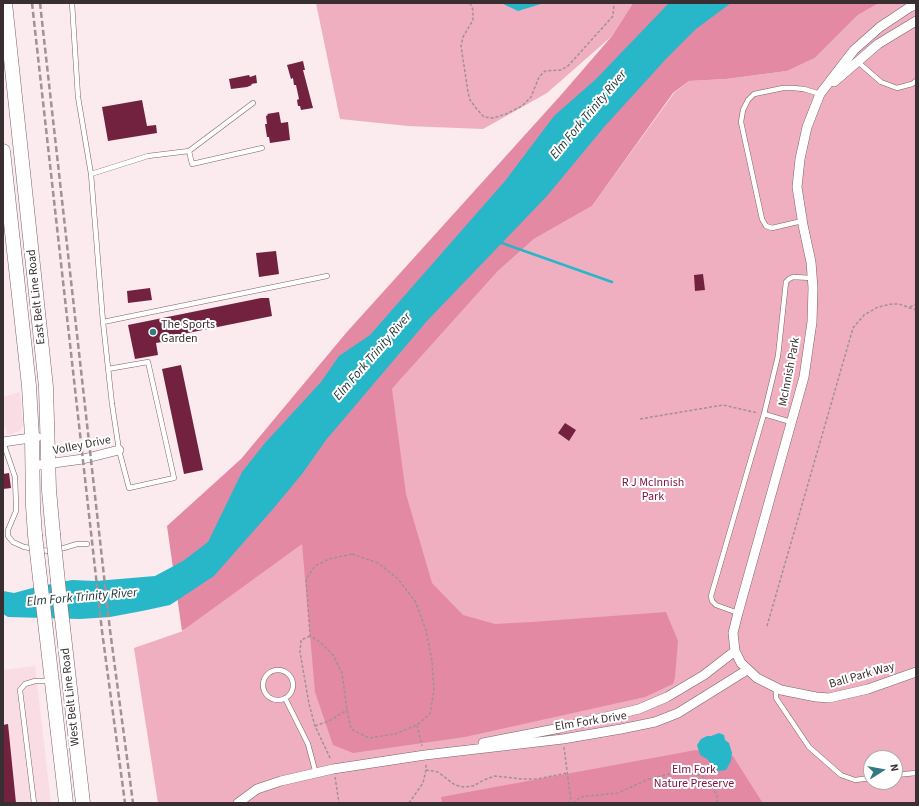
<!DOCTYPE html>
<html>
<head>
<meta charset="utf-8">
<style>
  body { margin:0 }
  #map { position:relative; width:919px; height:806px; overflow:hidden; background:#fbeaee; font-family:"Source Sans 3",sans-serif }
  canvas { display:block }
  .frame { position:absolute; inset:0; border:4px solid #392e31; pointer-events:none }
  .north { position:absolute; left:863px; top:750px; width:40px; height:40px; box-sizing:border-box; background:#fff; border:1px solid #b0abad; border-radius:50%; rotate:79deg; font-size:11px; font-weight:700; line-height:16px; text-align:center; color:#392e31 }
  .north::after { content:''; display:block; margin:auto; width:14px; height:18px; background:#337a84; clip-path:polygon(50% 0,100% 100%,50% 72%,0 100%) }
</style>
</head>
<body>
<div id="map">
<canvas width="919" height="806"></canvas>
<div class="frame"></div>
<div class="north">N</div>
</div>
<script>
const context = document.querySelector('canvas').getContext('2d');
context.lineJoin = 'round';
function fill(path, color) {
  context.fillStyle = color;
  context.fill(path, 'evenodd');
}
function shape(rows) {
  const path = new Path2D();
  for (const r of rows) {
    if (r.length === 3) {
      path.moveTo(r[0] + r[2], r[1]);
      path.arc(r[0], r[1], r[2], 0, 2 * Math.PI);
      continue;
    }
    path.moveTo(r[0], r[1]);
    for (let i = 2; i < r.length; i += 2) path.lineTo(r[i], r[i + 1]);
  }
  return path;
}
function stroke(path, color, width, dash) {
  context.strokeStyle = color;
  context.lineWidth = width;
  context.lineCap = dash ? 'butt' : 'round';
  context.setLineDash(dash || []);
  context.stroke(path);
}
function drawText(font, color, halo, rows, align = 'center') {
  context.font = font + ' "Source Sans 3",sans-serif';
  context.lineWidth = 4;
  context.setLineDash([]);
  context.textBaseline = 'middle';
  context.strokeStyle = halo;
  context.fillStyle = color;
  for (const [text, x, y, turn = 0] of rows) {
    context.save();
    context.translate(x, y);
    context.rotate((+turn || 0) * Math.PI / 180);
    context.textAlign = isNaN(turn) ? turn : align;
    if (halo) context.strokeText(text, 0, 0);
    context.fillText(text, 0, 0);
    context.restore();
  }
}
fill(shape([
  [20,392,23,425,20,431,7,435,6,427,3,428,3,397],
  [35,666,51,803,3,803,3,670]
]), '#fadde4');
fill(shape([
  [316,3,633,3,612,36,547,93,483,129,408,126,340,119],
  [879,3,916,3,916,803,763,803,734,758,751,803,158,803,134,648,183,631,392,389,498,271,534,239,592,206,674,93,689,81,726,79,787,71,815,58,858,15],
  [871,758,895,758,895,782,871,782]
]), '#efafc0');
fill(shape([
  [633,3,879,3,858,15,815,58,787,71,726,79,689,81,673,93,592,206,534,239,498,271,392,389,406,494,432,583,463,615,495,624,531,622,666,612,678,641,675,677,673,684,645,697,465,737,353,753,333,745,315,692,302,544,182,631,167,526,241,459,346,333,561,95,612,36],
  [696,750,733,756,763,803,442,803,441,797]
]), '#e489a3');
fill(shape([
  [501,3,544,3,518,11],
  [669,3,731,3,696,29,666,59,605,126,547,196,427,321,326,440,302,474,273,509,214,576,170,605,142,611,110,617,80,619,8,617,3,614,3,591,14,593,36,587,72,580,96,581,155,576,183,561,208,542,242,472,265,443,321,382,339,356,370,335,505,181,554,116,596,79],
  [719,733,724,735,725,740,729,743,732,753,731,761,726,770,718,771,707,759,700,755,697,745,701,739,707,736,711,736]
]), '#28b7c8');
stroke(shape([
  [499,242,612,282]
]), '#28b7c8', 2.5);
fill(shape([
  [303,61,305,70,303,70,313,108,301,110,300,106,298,106,297,100,299,99,296,85,294,85,293,78,291,79,287,65],
  [249,75,250,77,256,75,257,83,251,84,252,85,247,87,231,89,229,79],
  [142,100,147,126,156,125,157,133,108,141,102,107],
  [279,112,281,123,288,122,290,140,270,143,269,137,267,137,265,124,267,124,266,116,268,115,267,114],
  [276,251,279,274,259,277,256,253],
  [703,274,705,290,695,291,694,275],
  [150,288,152,300,128,303,127,291],
  [261,298,269,298,272,316,178,335,179,339,156,343,158,355,135,359,128,325],
  [181,365,203,470,184,474,162,369],
  [565,423,576,430,569,441,558,433],
  [9,473,11,488,3,489,3,474],
  [8,724,16,803,3,803,3,725]
]), '#72223f');
const lane = shape([
  [72,3,78,97,91,174],
  [858,62,881,82,897,88,912,84,916,81],
  [189,151,192,164,262,148],
  [802,221,772,228,766,226,762,219,741,122,743,110,748,100,754,94,783,88,793,88,804,89,820,94],
  [103,322,91,174,148,156,189,151,253,103],
  [108,369,148,362,174,478,129,488,119,450,112,404,103,322,327,276],
  [791,422,764,414,778,356,786,282,789,279,793,277,812,278],
  [3,442,15,477,16,504,16,511,8,530,8,536,13,542,24,547,48,551,64,548,77,544,87,544],
  [738,613,716,605,712,601,711,596,764,414],
  [278,685,15],
  [776,687,776,698,809,747,841,775,855,780,871,778],
  [285,698,308,744,316,774],
  [895,775,916,773],
  [34,803,20,690,25,684,35,681,51,681]
]);
const street = shape([
  [916,5,910,7,880,27,854,50,820,94,807,127,800,159,797,187,803,225,811,262,813,288,812,322,804,377,738,613,733,633,735,651,741,663,757,678,781,690,816,697,829,698,868,689,916,672],
  [834,82,878,44,916,21],
  [3,442,37,437],
  [32,466,83,459,119,450],
  [483,743,560,728,639,709,667,697,704,675,735,651],
  [238,803,257,789,281,781,333,769,425,755,563,739,621,729,655,722,678,713,747,670]
]);
const primary = shape([
  [5,3,46,387,49,490,53,534],
  [3,151,29,386,32,437,33,506,35,535],
  [59,592,83,803],
  [42,596,66,803]
]);
stroke(lane, '#7a6268', 5.5);
stroke(street, '#7a6268', 10);
stroke(primary, '#7a6268', 15);
stroke(shape([
  [470,3,473,10,473,20,463,37,461,46,468,92,470,100,476,108,484,117,493,118,506,114,522,106,531,97,539,77,545,71,561,70,568,66,613,16,614,3],
  [910,307,916,304],
  [640,419,723,405,758,413],
  [352,554,378,563,398,579,415,601,426,630,432,661,434,690,430,714,417,725,395,734,369,738,351,729,347,710,342,673,333,655,320,642,310,636,306,579,315,566,329,559,352,554],
  [767,626,853,328,864,315,878,307,892,304,899,304,916,310],
  [310,636,301,640,300,652,309,704,315,726,331,760],
  [417,725,422,746],
  [315,726,329,721,347,710],
  [564,747,571,802],
  [426,770,438,772,455,785,464,787,473,786,484,780,495,776,522,779,537,779,567,773],
  [335,777,339,803],
  [409,803,423,783,426,770,426,764],
  [563,803,575,802,580,797,618,793,649,779,673,773,687,773,702,776,712,785,718,799,716,803]
]), '#9f9194', 1.5, [3, 2]);
stroke(lane, '#fff', 4.5);
stroke(street, '#fff', 9);
stroke(primary, '#fff', 14);
stroke(shape([
  [32,3,102,631,125,803],
  [40,3,110,630,133,803]
]), '#9f9194', 2.5, [6, 3]);
const primaryBridge = shape([
  [53,534,59,592],
  [35,535,42,596]
]);
stroke(primaryBridge, '#7a6268', 15, []);
stroke(primaryBridge, '#fff', 14);
for (const [x, y, r, color] of [
  [153,332,4,"#337a84"]
]) {
  const dot = new Path2D();
  dot.arc(x, y, r, 0, 2 * Math.PI);
  context.fillStyle = color;
  context.fill(dot);
  stroke(dot, '#fff', 1.5);
}
drawText('12px', '#392e31', '#fff', [
  ["East Belt Line Road",37,297,-96],
  ["McInnish Park",790,372,-79],
  ["Volley Drive",82,446,-11],
  ["Ball Park Way",862,676,-16],
  ["West Belt Line Road",71,697,-96],
  ["Elm Fork Drive",591,722,-9]
]);
drawText('12px', '#392e31', '#fff', [
  ["The Sports",161,325],
  ["Garden",161,339]
], 'left');
drawText('12px', '#7e1140', '#fff', [
  ["R J McInnish",653,483],
  ["Park",653,497],
  ["Elm Fork",694,770],
  ["Nature Preserve",694,784]
]);
drawText('italic 13px', '#1b3235', '#fff', [
  ["Elm Fork Trinity River",589,115,-50],
  ["Elm Fork Trinity River",373,357,-49],
  ["Elm Fork Trinity River",82,598,-5]
]);
</script>
</body>
</html>
